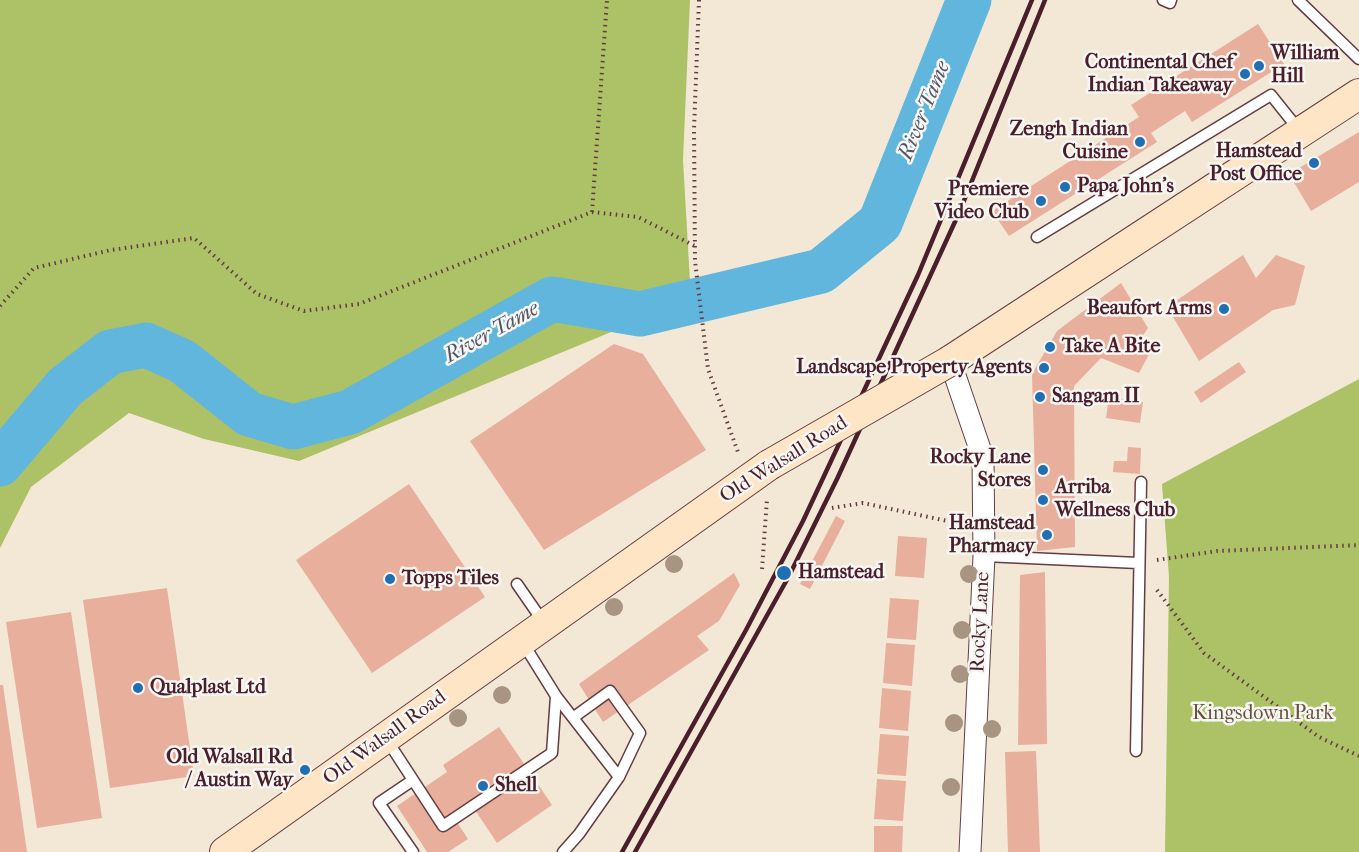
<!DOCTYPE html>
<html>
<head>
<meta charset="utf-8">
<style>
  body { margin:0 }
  canvas { display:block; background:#f3e8d5 }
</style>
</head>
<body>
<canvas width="1359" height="852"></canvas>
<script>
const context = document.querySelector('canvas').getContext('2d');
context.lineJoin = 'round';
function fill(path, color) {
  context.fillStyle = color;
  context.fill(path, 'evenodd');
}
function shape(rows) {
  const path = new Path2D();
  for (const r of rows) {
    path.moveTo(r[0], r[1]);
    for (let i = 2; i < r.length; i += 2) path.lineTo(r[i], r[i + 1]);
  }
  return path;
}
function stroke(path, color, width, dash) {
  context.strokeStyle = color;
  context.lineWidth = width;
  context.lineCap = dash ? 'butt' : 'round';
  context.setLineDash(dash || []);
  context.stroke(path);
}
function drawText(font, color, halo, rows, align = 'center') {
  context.font = font + ' "IM FELL French Canon",serif';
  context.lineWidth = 5;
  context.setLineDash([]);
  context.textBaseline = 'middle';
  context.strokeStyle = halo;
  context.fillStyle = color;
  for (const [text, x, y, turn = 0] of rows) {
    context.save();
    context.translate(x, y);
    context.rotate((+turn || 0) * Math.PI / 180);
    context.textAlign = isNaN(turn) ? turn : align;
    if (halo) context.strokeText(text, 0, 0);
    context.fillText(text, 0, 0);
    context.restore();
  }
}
fill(shape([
  [0,0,690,0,683,160,691,299,299,461,204,439,129,413,31,487,0,548],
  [1359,379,1359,852,1165,852,1169,577,1162,484]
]), '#adc266');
stroke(shape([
  [0,464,65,387,110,352,146,345,182,361,249,414,293,427,350,412,552,299,640,314,821,271,880,223,969,0]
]), '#61b6dd', 45);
fill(shape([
  [1258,24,1284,64,1192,122,1185,111,1151,133,1157,142,1009,236,992,211,1139,117,1131,105],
  [1359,132,1359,182,1311,211,1289,174],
  [1243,255,1256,278,1276,255,1305,266,1295,305,1273,310,1199,361,1167,307],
  [1121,283,1148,328,1142,337,1153,347,1139,373,1101,358,1074,386,1075,547,1037,551,1032,374,1057,331],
  [614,344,643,354,706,450,544,550,470,441],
  [1239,362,1246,372,1201,403,1194,392],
  [1109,397,1143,402,1140,423,1106,418],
  [1128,447,1141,448,1140,474,1113,472,1114,461,1127,461],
  [409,484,485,597,372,673,296,560],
  [836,516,845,521,810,589,800,584],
  [898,536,927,538,924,578,895,576],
  [1045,572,1047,744,1018,745,1020,575],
  [734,573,740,585,719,621,697,636,709,650,603,722,579,684],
  [167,588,194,776,110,788,83,600],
  [890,598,919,600,916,640,887,638],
  [71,612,102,818,37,828,6,622],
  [886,643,915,645,912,686,883,683],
  [0,685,3,685,27,852,0,852],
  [882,688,911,691,908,731,879,728],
  [499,727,552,805,497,843,469,801,451,813,468,839,448,852,427,852,397,806,447,772,443,765],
  [880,734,909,736,906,776,877,774],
  [1036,751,1040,852,1008,852,1005,752],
  [877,779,906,781,903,821,874,819],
  [874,826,903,826,902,852,874,852]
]), '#e7af9c');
const lane = shape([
  [1163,0,1170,3,1171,0],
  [1298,0,1359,59],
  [1037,237,1271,95,1299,130],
  [984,556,1138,563],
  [517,584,544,623],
  [556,696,619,777,579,834,563,852],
  [574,717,610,691,640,733,619,777],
  [387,740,443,826,552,753,556,696,523,643],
  [1136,751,1141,482],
  [413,852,379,803,413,780]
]);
const street = shape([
  [950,361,983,458,984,556,970,852]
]);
const secondary = shape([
  [950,361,1359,94],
  [225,852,769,465]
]);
stroke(lane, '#633d44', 13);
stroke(street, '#633d44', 23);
stroke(secondary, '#633d44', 32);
stroke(shape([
  [699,0,694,129,695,261,708,369,739,455],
  [592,212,607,0],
  [0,306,34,268,111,250,194,238,257,294,304,311,359,304,592,212,638,217,695,246],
  [832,508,863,503,952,522,963,522],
  [1157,560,1217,551,1359,545],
  [762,569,767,499],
  [1157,590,1204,653,1319,737,1359,756]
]), '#633d44', 4, [1.5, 4.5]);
stroke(lane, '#fff', 10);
stroke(street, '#fff', 21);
stroke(secondary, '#fde5c5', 30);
stroke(shape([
  [622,852,746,630,803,521,918,275,1032,0],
  [635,852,789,576,837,479,959,213,1045,0]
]), '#4a1f2b', 4.5);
const secondaryBridge = shape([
  [769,465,950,361]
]);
stroke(secondaryBridge, '#633d44', 32, []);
stroke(secondaryBridge, '#fde5c5', 30);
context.fillStyle = '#a79481';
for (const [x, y] of [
  [674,564],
  [969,574],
  [614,607],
  [962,630],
  [960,674],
  [502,695],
  [458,718],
  [954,723],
  [992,729],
  [951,787]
]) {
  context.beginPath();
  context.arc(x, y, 9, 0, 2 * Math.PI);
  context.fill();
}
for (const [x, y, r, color] of [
  [1259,66,6,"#1f6fb2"],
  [1245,74,6,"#1f6fb2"],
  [1140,142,6,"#1f6fb2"],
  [1314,163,6,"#1f6fb2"],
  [1065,187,6,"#1f6fb2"],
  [1041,201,6,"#1f6fb2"],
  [1224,309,6,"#1f6fb2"],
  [1050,347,6,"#1f6fb2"],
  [1044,368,6,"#1f6fb2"],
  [1040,397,6,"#1f6fb2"],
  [1043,470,6,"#1f6fb2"],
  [1043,500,6,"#1f6fb2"],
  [1047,535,6,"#1f6fb2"],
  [784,573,8,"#1f6fb2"],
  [390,579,6,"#1f6fb2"],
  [138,688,6,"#1f6fb2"],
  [305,770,6,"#1f6fb2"],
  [483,786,6,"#1f6fb2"]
]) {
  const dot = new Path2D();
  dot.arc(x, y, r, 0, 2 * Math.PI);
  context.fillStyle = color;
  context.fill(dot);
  stroke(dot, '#f6f6f2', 2);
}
drawText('bold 20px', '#4a1f2b', '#f6f6f2', [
  ["William",1271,54],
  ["Hill",1271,77],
  ["Continental Chef",1233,63,"right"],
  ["Indian Takeaway",1233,86,"right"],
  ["Zengh Indian",1128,130,"right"],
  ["Cuisine",1128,153,"right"],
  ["Hamstead",1302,152,"right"],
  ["Post Office",1302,175,"right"],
  ["Papa John's",1077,187],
  ["Premiere",1029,190,"right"],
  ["Video Club",1029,213,"right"],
  ["Beaufort Arms",1212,309,"right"],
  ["Take A Bite",1062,347],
  ["Landscape Property Agents",1032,368,"right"],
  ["Sangam II",1052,397],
  ["Rocky Lane",1031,458,"right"],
  ["Stores",1031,481,"right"],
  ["Arriba",1055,488],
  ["Wellness Club",1055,511],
  ["Hamstead",1035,524,"right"],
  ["Pharmacy",1035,547,"right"],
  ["Hamstead",798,573],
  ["Topps Tiles",402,579],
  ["Qualplast Ltd",150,688],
  ["Old Walsall Rd",293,758,"right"],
  ["/ Austin Way",293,781,"right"],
  ["Shell",495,786]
], 'left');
drawText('20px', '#4a1f2b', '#f6f6f2', [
  ["Old Walsall Road",784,460,-32],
  ["Rocky Lane",981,622,-87],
  ["Old Walsall Road",385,738,-36]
]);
drawText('20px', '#68503d', '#f6f6f2', [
  ["Kingsdown Park",1263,714]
]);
drawText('italic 21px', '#525469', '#f6f6f2', [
  ["River Tame",925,111,-68],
  ["River Tame",492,333,-29]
]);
</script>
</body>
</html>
